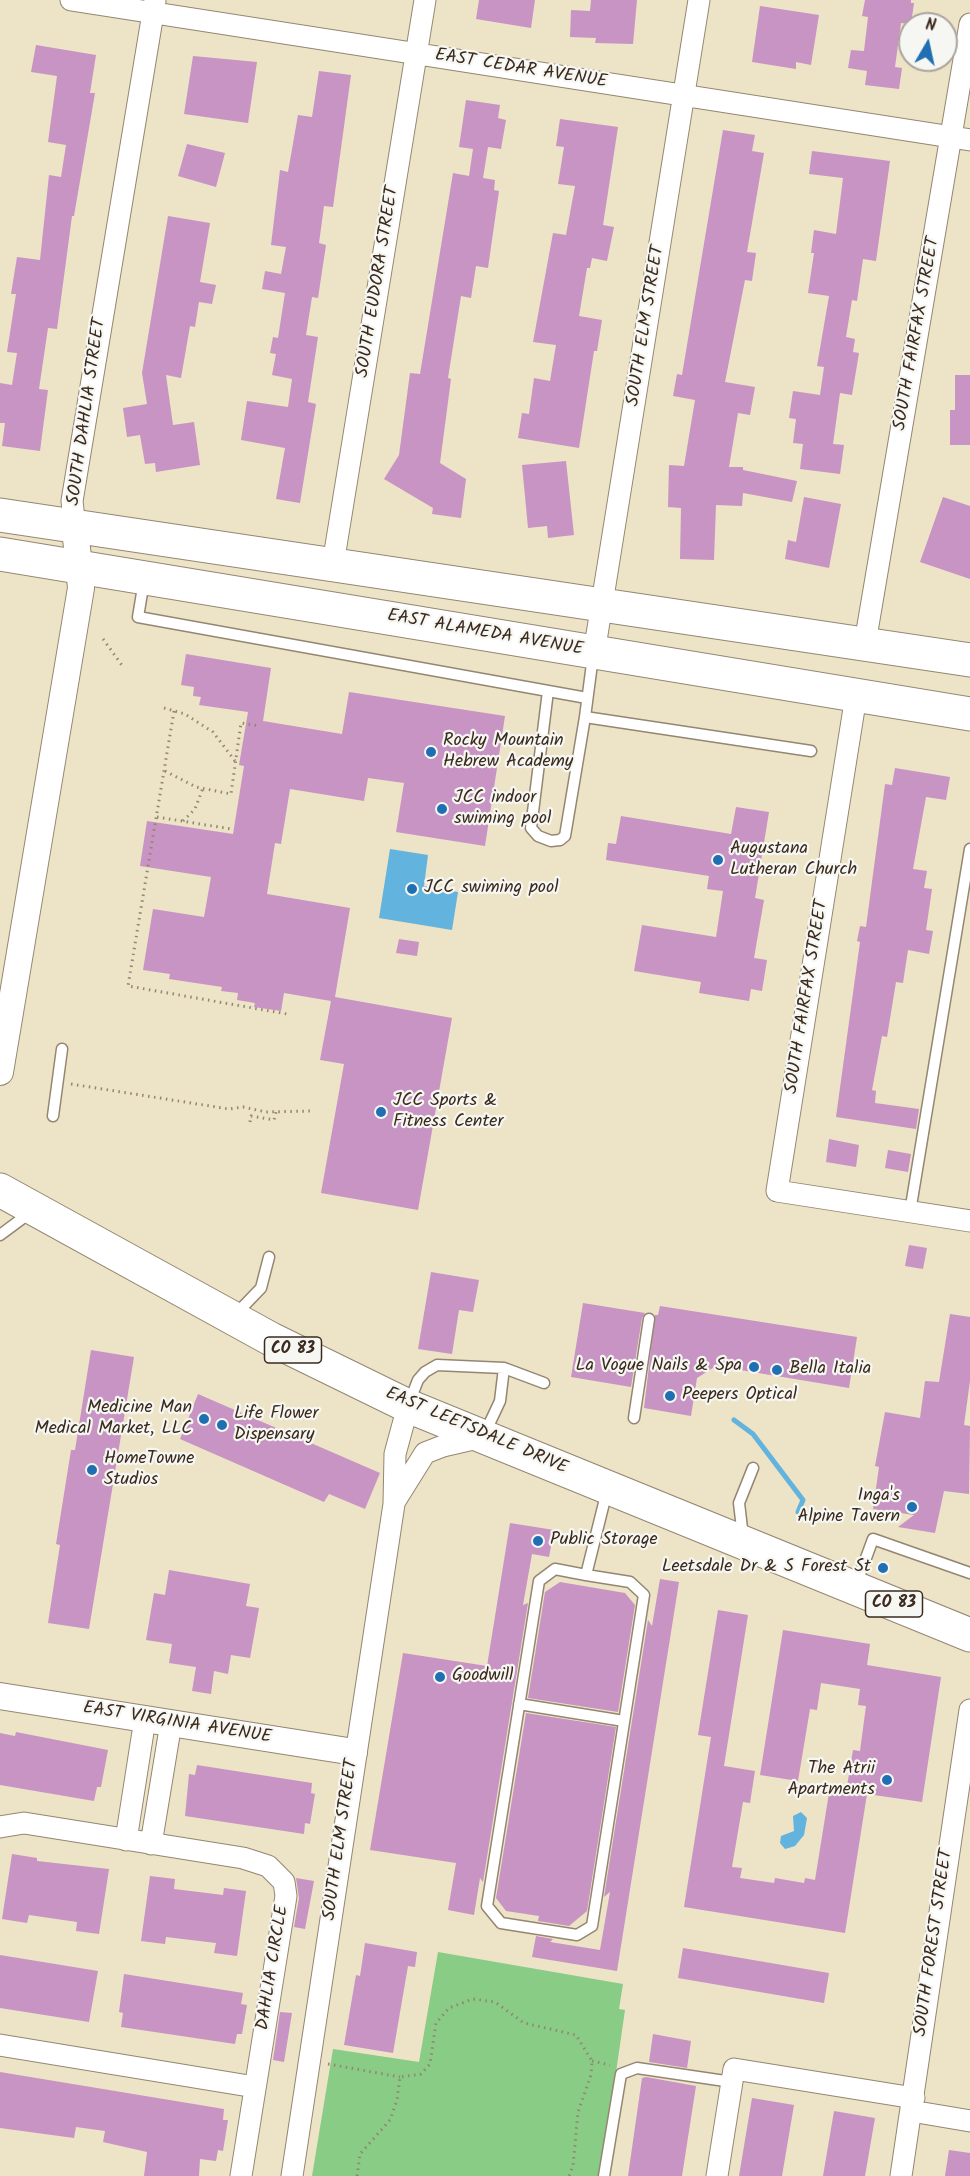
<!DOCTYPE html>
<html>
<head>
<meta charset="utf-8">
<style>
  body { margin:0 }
  #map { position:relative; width:970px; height:2176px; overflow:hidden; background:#ede3c6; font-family:Kalam,sans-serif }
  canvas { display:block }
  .north { position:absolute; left:898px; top:12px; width:60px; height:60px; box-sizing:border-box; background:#f6f6f2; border:2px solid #aba49d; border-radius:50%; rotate:9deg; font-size:16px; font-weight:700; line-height:24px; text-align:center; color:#3b2a1e }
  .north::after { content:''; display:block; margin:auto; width:21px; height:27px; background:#1f6fb2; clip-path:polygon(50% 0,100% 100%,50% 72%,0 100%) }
</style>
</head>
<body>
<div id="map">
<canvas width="970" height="2176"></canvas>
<div class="north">N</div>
</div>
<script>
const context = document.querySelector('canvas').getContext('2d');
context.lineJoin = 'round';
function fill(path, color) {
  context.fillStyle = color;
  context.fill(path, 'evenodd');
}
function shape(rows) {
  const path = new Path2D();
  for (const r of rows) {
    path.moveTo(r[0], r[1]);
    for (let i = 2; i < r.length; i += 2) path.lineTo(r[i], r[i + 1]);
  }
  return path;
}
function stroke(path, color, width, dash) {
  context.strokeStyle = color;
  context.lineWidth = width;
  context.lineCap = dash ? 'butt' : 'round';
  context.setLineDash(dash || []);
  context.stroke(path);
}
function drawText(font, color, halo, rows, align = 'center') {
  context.font = font + ' Kalam,sans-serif';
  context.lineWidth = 4.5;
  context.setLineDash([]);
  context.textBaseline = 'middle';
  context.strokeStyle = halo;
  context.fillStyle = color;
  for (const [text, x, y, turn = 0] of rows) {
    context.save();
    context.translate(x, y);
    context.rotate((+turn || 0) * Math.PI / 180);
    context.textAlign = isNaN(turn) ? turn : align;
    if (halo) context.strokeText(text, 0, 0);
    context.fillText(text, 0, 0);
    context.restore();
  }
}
fill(shape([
  [438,1952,623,1984,619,2009,625,2010,601,2176,312,2176,333,2049,419,2062]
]), '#89cc86');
fill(shape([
  [390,849,428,855,424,886,458,892,452,930,379,918],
  [801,1812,807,1818,804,1835,795,1846,785,1849,780,1843,781,1836,794,1831,793,1816]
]), '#62b3dd');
stroke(shape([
  [734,1420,753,1434,803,1500,798,1512]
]), '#62b3dd', 5);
fill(shape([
  [479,0,535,0,531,28,476,19],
  [591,0,637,0,633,44,595,43,596,38,570,37,571,10,590,11],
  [865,0,911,0,911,3,914,3,911,24,901,23,895,67,902,68,899,89,865,85,867,71,848,68,851,50,864,51,868,17,862,16],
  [760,6,819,15,811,65,796,62,796,69,752,62],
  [36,45,96,55,90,93,95,93,74,216,72,216,57,329,48,328,39,389,48,390,40,451,2,446,5,423,0,423,0,383,12,385,17,353,7,352,16,294,11,294,17,257,40,260,49,175,61,177,66,145,48,142,57,76,31,72],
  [193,56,257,62,248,123,184,114],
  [319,71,351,75,333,207,324,206,319,243,326,245,318,298,312,297,306,335,318,337,308,402,316,404,300,503,276,499,285,448,241,440,247,401,288,407,292,379,272,375,276,354,270,353,273,337,278,338,285,293,262,289,265,271,281,274,286,247,271,245,280,170,288,172,298,115,312,117],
  [466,100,500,105,498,118,506,120,501,149,488,147,483,178,495,180,494,190,499,191,488,268,476,266,471,298,461,296,448,378,451,379,440,463,466,479,461,518,432,514,433,508,384,479,399,455,410,373,420,374,453,173,469,176,473,149,459,147],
  [560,119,618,127,603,225,614,227,607,261,592,258,590,268,587,268,579,316,602,320,597,351,594,351,579,448,518,438,522,413,529,414,534,378,550,381,556,345,533,342,553,233,566,235,575,186,558,184,564,147,556,146],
  [723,130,755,135,752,151,764,153,747,252,756,253,752,281,745,280,725,382,755,387,750,415,738,413,729,467,743,467,743,470,797,481,792,502,743,493,742,506,716,505,714,560,680,559,681,508,668,507,669,465,684,466,695,400,673,396,677,374,682,375],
  [187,144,225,153,216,187,178,176],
  [812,151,890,161,876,261,863,259,857,301,852,300,846,337,855,339,853,352,859,353,852,395,840,393,833,444,844,445,840,474,800,469,803,444,793,443,796,419,789,418,793,391,820,395,824,367,817,366,829,296,808,293,814,253,811,253,814,230,836,234,843,178,809,174],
  [168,216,210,223,200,282,216,285,212,304,199,302,195,327,190,326,181,378,166,375,173,425,194,422,200,465,156,472,155,463,145,464,140,435,127,437,123,408,147,404,142,373],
  [955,375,970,375,970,445,950,445,950,410,955,410],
  [566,461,574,535,548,538,547,526,528,528,522,465],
  [804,497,841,504,829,568,785,559,788,540,796,542],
  [943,497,970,506,970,579,920,562],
  [186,654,271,668,263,721,342,734,349,692,505,716,485,846,396,832,404,783,368,778,364,801,290,789,281,844,275,843,267,894,350,908,335,997,452,1018,418,1210,321,1193,344,1064,320,1060,331,1001,284,993,281,1011,254,1007,255,1003,237,1000,238,993,221,991,222,987,169,979,170,974,143,970,153,909,204,917,211,877,140,866,147,821,233,834,244,766,239,765,248,712,199,705,201,697,193,696,194,687,181,685],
  [895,768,950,777,946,800,926,797,913,869,927,871,924,888,932,889,926,930,933,931,929,954,908,950,903,983,896,982,887,1037,882,1036,872,1090,876,1091,875,1103,919,1109,916,1129,836,1117,860,942,857,941,860,926,866,927,885,784,892,785],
  [736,807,769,812,755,898,764,900,754,958,767,960,762,991,751,989,749,1001,699,993,701,982,634,971,642,925,716,937,723,891,707,889,709,876,606,860,608,843,616,844,621,816,731,834],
  [399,939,419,942,417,956,396,953],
  [829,1139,859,1145,856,1167,826,1162],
  [888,1150,911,1154,908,1172,885,1168],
  [909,1245,927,1248,923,1269,905,1266],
  [431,1272,479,1280,473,1312,459,1310,452,1354,418,1349],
  [583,1303,645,1313,642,1318,631,1387,571,1377],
  [660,1306,857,1337,849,1388,716,1366,697,1378,691,1416,644,1408,655,1315,658,1315],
  [950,1314,970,1317,970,1381,964,1425,970,1426,969,1494,944,1491,935,1533,898,1527,914,1515,873,1509,879,1467,875,1466,885,1412,920,1418,925,1381,939,1382],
  [91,1350,134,1357,89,1629,48,1623,60,1545,56,1544,71,1450,75,1450],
  [198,1394,380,1473,365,1509,329,1494,324,1502,180,1439],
  [510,1523,554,1530,549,1557,532,1554,523,1605,528,1603,483,1882,480,1878,474,1915,448,1910,456,1863,370,1850,403,1653,487,1666],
  [169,1570,250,1584,246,1606,259,1608,250,1658,231,1655,228,1674,214,1671,211,1694,192,1691,196,1667,169,1663,172,1644,146,1640,154,1593,165,1595],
  [660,1579,679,1582,617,1971,532,1957,536,1936,553,1939,550,1942,600,1950,610,1892,604,1897,648,1620,652,1626],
  [560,1582,625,1593,635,1605,618,1712,528,1698,545,1592],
  [718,1610,748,1615,724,1766,755,1771,750,1803,743,1802,732,1867,742,1868,740,1878,774,1883,775,1878,804,1883,805,1878,815,1880,829,1793,831,1793,833,1784,847,1786,853,1750,860,1751,866,1706,858,1705,860,1689,821,1683,817,1710,810,1709,798,1781,760,1775,783,1630,870,1644,867,1665,941,1677,922,1802,867,1794,845,1933,684,1907,711,1737,698,1735],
  [526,1713,616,1727,587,1911,569,1926,538,1921,539,1916,506,1911,496,1898],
  [16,1732,108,1750,101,1787,97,1787,94,1801,0,1785,0,1733,15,1736],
  [197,1765,312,1783,311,1793,315,1794,310,1824,305,1823,304,1834,185,1816,189,1774,195,1775],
  [12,1854,37,1858,37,1861,109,1869,99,1934,76,1931,77,1922,29,1915,27,1923,2,1919],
  [150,1876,175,1879,174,1889,223,1895,224,1888,246,1891,237,1956,214,1953,216,1943,166,1937,165,1944,141,1941],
  [296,1878,314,1881,305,1929,294,1927,299,1898],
  [365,1943,417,1952,415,1967,408,1966,393,2053,344,2045,356,1975,360,1976],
  [683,1948,829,1973,824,2003,678,1978],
  [0,1955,98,1971,89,2022,0,2008],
  [124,1974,243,1993,241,2004,247,2005,242,2034,237,2034,235,2044,121,2027,123,2013,119,2012],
  [280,2012,292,2013,284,2062,273,2060],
  [653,2034,691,2041,687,2068,649,2062],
  [0,2072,224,2109,223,2120,228,2120,223,2151,218,2150,216,2161,200,2159,199,2176,144,2176,147,2152,103,2142,105,2131,76,2127,74,2138,0,2128],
  [646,2077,696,2086,682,2176,628,2176,642,2078],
  [752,2098,794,2105,782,2176,739,2176],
  [834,2111,875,2118,865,2176,823,2176],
  [949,2150,970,2153,970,2176,945,2176]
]), '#c794c4');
const service = shape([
  [144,581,138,617,587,698],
  [593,656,585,717,811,751],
  [548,691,531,828,538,836,551,841,560,840,565,836,585,717],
  [53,1116,62,1049],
  [910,1212,970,849],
  [0,1235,31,1212],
  [235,1315,261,1288,269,1257],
  [409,1403,418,1380,425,1372,437,1365,504,1368,544,1383],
  [634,1418,649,1319],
  [485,1433,500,1401,504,1368],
  [743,1537,739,1503,753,1468],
  [586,1575,630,1582,644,1595,592,1926,577,1935,501,1923,487,1906,539,1581,555,1569,586,1575,607,1491],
  [856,1585,873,1539,970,1573],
  [519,1704,624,1721],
  [604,2176,621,2074,637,2068,732,2082]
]);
const minor = shape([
  [71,0,970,140],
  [75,528,72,501,155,1],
  [333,564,425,0],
  [865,643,970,24],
  [594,653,699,0],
  [856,696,777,1191,970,1221],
  [395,1501,425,1453,443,1446,482,1437],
  [0,1827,24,1823,243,1858,268,1866,284,1882,286,1896,241,2176],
  [126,1840,145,1719],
  [151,1844,171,1723],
  [0,2045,255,2087],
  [911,2111,970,2121],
  [292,2176,394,1504,395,1454,408,1406],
  [717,2176,734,2069,914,2098],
  [901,2176,970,1710]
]);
const tertiary = shape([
  [0,1072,81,588,75,528],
  [0,1696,354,1752]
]);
const primary = shape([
  [0,515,970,660],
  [0,554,970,714],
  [0,1190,271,1339,408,1406,970,1635]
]);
stroke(service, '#948672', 13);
stroke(minor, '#948672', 23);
stroke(tertiary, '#948672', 28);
stroke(primary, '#948672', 35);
stroke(shape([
  [103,639,124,668],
  [164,708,185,714,213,732,235,761],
  [174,711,128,986,287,1014],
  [165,771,196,787,231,794,241,723,260,726],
  [157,817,231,829],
  [183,821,195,809,203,788],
  [71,1084,229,1109,243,1107,266,1112,314,1111],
  [250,1122,251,1116,274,1120,276,1112],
  [592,2061,610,2065],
  [328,2064,400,2077],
  [357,2176,360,2154,390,2120,397,2100,400,2077,421,2074,430,2064,436,2023,449,2008,473,1999,495,2002,524,2023,576,2035,592,2061,591,2075,578,2112,573,2166,569,2176]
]), '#948672', 3, [1.5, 4.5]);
stroke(service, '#fff', 10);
stroke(minor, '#fff', 21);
stroke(tertiary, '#fff', 26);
stroke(primary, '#fff', 33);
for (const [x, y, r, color] of [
  [431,752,6,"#1f6fb2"],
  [442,809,6,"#1f6fb2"],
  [718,860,6,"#1f6fb2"],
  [412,889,6,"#1f6fb2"],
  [381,1112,6,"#1f6fb2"],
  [754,1367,6,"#1f6fb2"],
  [777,1370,6,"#1f6fb2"],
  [670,1396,6,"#1f6fb2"],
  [204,1419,6,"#1f6fb2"],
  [222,1425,6,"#1f6fb2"],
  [92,1470,6,"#1f6fb2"],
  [912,1507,6,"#1f6fb2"],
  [538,1541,6,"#1f6fb2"],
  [883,1568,6,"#1f6fb2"],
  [440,1677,6,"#1f6fb2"],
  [887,1780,6,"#1f6fb2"]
]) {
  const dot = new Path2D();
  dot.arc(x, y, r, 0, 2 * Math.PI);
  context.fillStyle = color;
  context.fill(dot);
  stroke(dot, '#f6f6f2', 2);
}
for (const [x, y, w] of [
  [293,1350,57],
  [894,1604,57]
]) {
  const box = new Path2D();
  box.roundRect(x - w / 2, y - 13, w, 26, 4.5);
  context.fillStyle = '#f6f6f2';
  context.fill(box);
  stroke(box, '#3b2a1e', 1.5);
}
drawText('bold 16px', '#3b2a1e', null, [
  ["CO 83",293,1350],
  ["CO 83",894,1604]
]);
drawText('18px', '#3b2a1e', '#f6f6f2', [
  ["EAST CEDAR AVENUE",521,70,9],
  ["SOUTH EUDORA STREET",379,282,-81],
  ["SOUTH ELM STREET",647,326,-81],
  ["SOUTH FAIRFAX STREET",918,334,-80],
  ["SOUTH DAHLIA STREET",88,412,-82],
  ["EAST ALAMEDA AVENUE",485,634,10],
  ["SOUTH FAIRFAX STREET",808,997,-81],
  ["EAST LEETSDALE DRIVE",476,1432,23],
  ["EAST VIRGINIA AVENUE",177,1724,9],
  ["SOUTH ELM STREET",342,1840,-82],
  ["SOUTH FOREST STREET",935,1943,-82],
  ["DAHLIA CIRCLE",274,1968,-81]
]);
drawText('18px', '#3b2a1e', '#f6f6f2', [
  ["Rocky Mountain",443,742],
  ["Hebrew Academy",443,763],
  ["JCC indoor",454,799],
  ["swiming pool",454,820],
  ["Augustana",730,850],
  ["Lutheran Church",730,871],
  ["JCC swiming pool",424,889],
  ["JCC Sports &",393,1102],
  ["Fitness Center",393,1123],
  ["La Vogue Nails & Spa",742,1367,"right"],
  ["Bella Italia",789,1370],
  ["Peepers Optical",682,1396],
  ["Medicine Man",192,1409,"right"],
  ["Medical Market, LLC",192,1430,"right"],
  ["Life Flower",234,1415],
  ["Dispensary",234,1436],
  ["HomeTowne",104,1460],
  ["Studios",104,1481],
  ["Inga's",900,1497,"right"],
  ["Alpine Tavern",900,1518,"right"],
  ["Public Storage",550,1541],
  ["Leetsdale Dr & S Forest St",871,1568,"right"],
  ["Goodwill",452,1677],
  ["The Atrii",875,1770,"right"],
  ["Apartments",875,1791,"right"]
], 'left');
</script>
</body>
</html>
